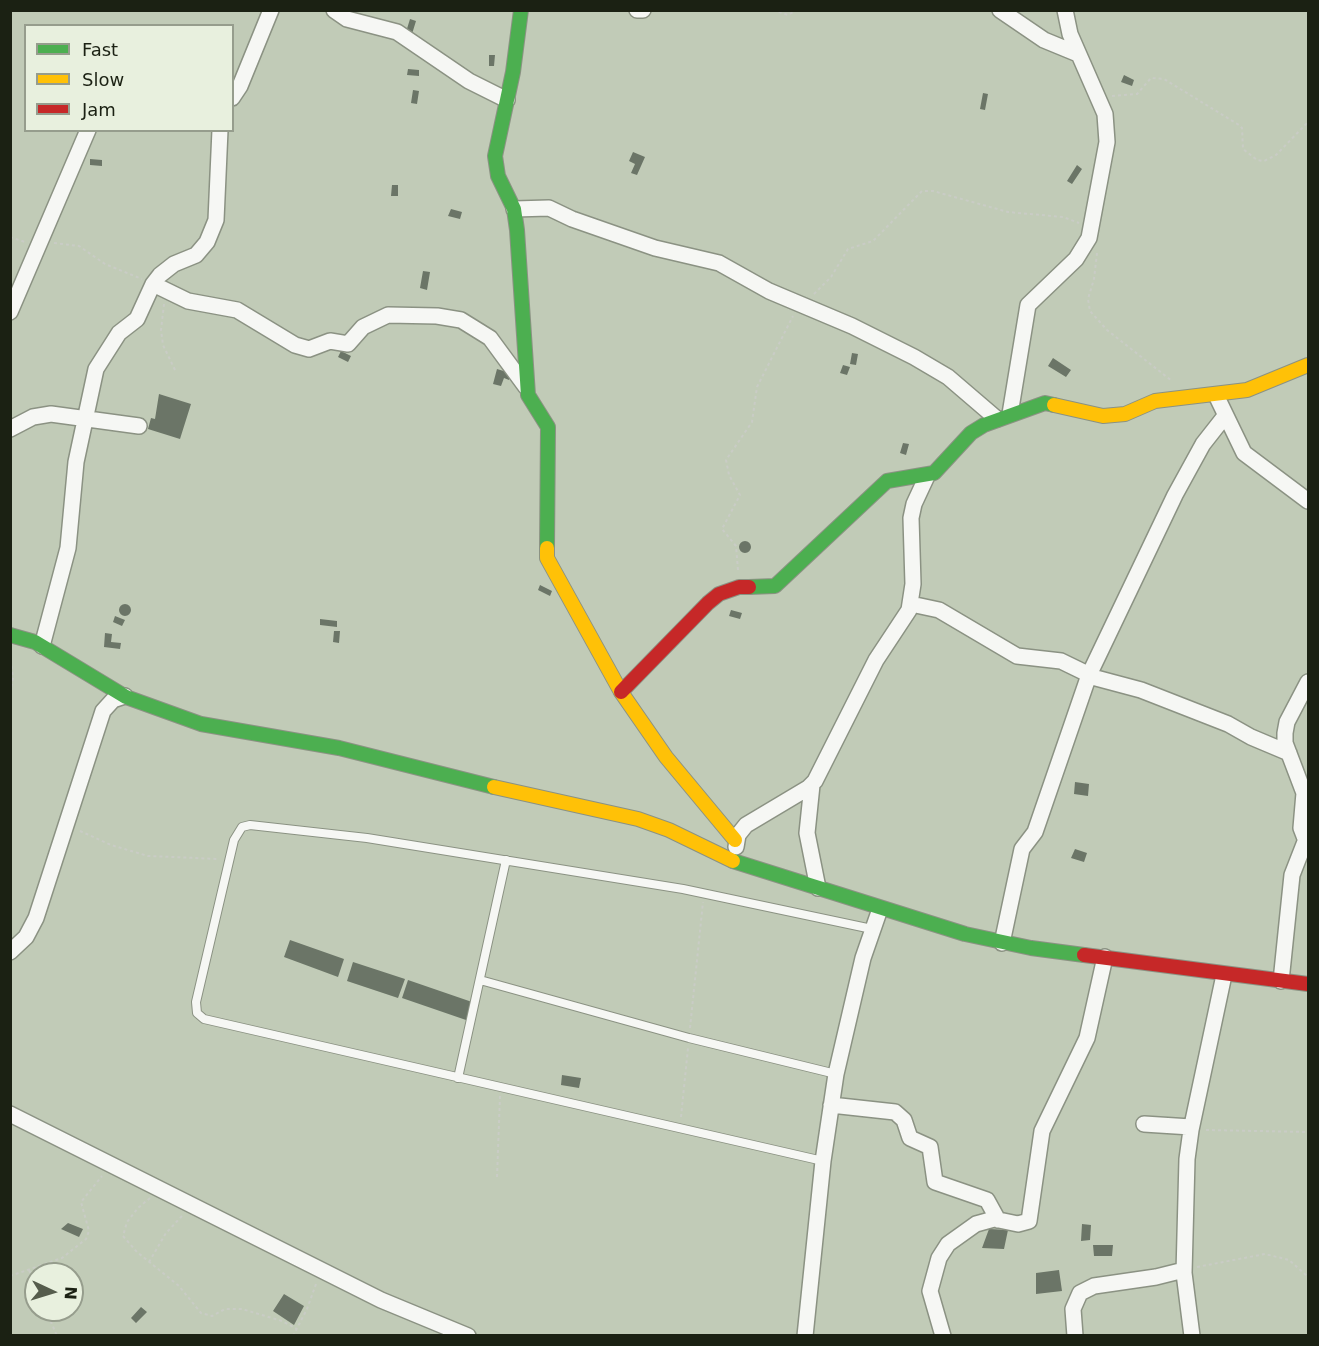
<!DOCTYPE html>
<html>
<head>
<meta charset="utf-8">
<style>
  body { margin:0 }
  #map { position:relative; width:1319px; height:1346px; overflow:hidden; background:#c1cbb7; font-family:"DejaVu Sans",sans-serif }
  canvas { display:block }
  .frame { position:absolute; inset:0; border:12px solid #1b2113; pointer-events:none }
  .legend { position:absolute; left:24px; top:24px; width:210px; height:108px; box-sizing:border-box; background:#e8f0de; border:2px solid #969d8d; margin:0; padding:8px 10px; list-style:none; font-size:18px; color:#1b2113 }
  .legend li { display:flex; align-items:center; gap:12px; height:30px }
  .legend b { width:30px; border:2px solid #969d8d }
  .north { position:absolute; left:24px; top:1262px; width:60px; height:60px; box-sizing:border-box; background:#e8f0de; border:2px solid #969d8d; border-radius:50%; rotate:94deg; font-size:16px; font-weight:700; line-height:24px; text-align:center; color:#1b2113 }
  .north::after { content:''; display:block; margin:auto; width:21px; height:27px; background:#555c4c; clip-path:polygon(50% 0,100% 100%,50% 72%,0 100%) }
</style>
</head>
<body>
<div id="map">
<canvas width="1319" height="1346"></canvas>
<div class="frame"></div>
<ul class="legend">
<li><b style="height:8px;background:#4caf50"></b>Fast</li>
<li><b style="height:8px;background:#ffc107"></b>Slow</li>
<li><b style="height:8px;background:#c62828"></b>Jam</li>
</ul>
<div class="north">N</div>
</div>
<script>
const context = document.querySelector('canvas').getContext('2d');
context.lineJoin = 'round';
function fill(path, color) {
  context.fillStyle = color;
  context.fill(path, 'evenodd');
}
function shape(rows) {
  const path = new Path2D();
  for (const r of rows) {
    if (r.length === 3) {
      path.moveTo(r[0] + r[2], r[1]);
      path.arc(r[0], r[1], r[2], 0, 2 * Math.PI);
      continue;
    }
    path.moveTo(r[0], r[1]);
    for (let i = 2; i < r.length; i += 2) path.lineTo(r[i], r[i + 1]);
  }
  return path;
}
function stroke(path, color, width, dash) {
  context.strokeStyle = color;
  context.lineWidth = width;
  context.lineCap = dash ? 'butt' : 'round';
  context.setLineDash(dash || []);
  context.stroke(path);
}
fill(shape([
  [410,19,416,21,412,34,406,32],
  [489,55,495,55,494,66,489,66],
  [408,69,419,70,419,76,407,75],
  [1124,75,1134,80,1132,86,1121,82],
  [413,90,419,91,417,104,411,103],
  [983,93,988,94,985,110,980,109],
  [633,152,645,157,637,175,631,173,635,164,629,161],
  [90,159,102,160,102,166,90,165],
  [1077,165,1082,169,1072,184,1067,181],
  [392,185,398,185,398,196,391,196],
  [451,209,462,212,460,219,448,216],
  [423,271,430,272,427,290,420,288],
  [341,351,351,356,348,362,338,357],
  [852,353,858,354,856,365,850,364],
  [1053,358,1071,370,1066,377,1048,366],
  [843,365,850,367,847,375,840,373],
  [497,369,510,373,509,380,504,378,501,386,493,384],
  [159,394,191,404,180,439,148,429,151,418,155,419],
  [903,443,909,444,906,455,900,453],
  [745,547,6],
  [540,585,552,591,550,596,538,590],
  [125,610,6],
  [731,610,742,613,740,619,729,616],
  [115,616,125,620,122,626,113,622],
  [320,619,337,621,337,627,320,625],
  [334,631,340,631,339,643,333,642],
  [105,633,112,634,111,642,121,643,120,649,104,647],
  [1075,782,1089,784,1088,796,1074,794],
  [1075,849,1087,853,1084,862,1071,858],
  [290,940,344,959,338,977,284,957],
  [353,962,405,979,398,998,347,981],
  [408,980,472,1002,466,1020,402,998],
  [562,1075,581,1078,579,1088,561,1085],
  [68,1223,83,1229,79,1237,61,1229],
  [1082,1224,1091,1225,1090,1240,1081,1241],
  [989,1229,1008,1230,1004,1249,982,1248],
  [1093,1245,1113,1245,1112,1256,1094,1256],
  [1059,1270,1062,1291,1036,1294,1036,1273],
  [284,1294,304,1306,294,1325,273,1311],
  [141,1307,147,1312,136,1323,131,1318]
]), '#6b7567');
const lane = shape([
  [480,980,689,1038,836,1074],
  [458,1078,506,860],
  [823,1161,204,1019,197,1013,196,1002,234,840,242,827,250,825,367,838,683,889,872,929]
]);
const street = shape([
  [334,10,347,19,397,32,469,81,507,100],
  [637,10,643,10],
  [1000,10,1044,40,1078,54],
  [232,98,240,86,271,10],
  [514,209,549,208,572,219,655,248,719,263,769,291,852,326,914,357,948,377,997,419],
  [153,284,188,301,237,310,295,345,309,349,330,341,348,344,363,327,388,315,437,316,461,320,490,338,526,387],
  [10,312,88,130],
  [1216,395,1244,453,1308,501],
  [1010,414,1028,305,1076,259,1089,238,1107,142,1105,114,1070,34,1065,10],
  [10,429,33,417,51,414,139,426],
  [911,604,939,610,1017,656,1061,661,1096,678,1141,690,1228,724,1251,737,1289,753],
  [42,646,68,548,76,462,96,369,119,333,137,319,153,284,160,275,174,264,196,255,207,242,216,220,220,130],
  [812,785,807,833,818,888],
  [1306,841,1301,828,1304,793,1285,743,1285,733,1287,722,1308,682],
  [736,847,738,835,746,825,808,788,815,781,876,660,909,610,913,584,911,518,914,504,927,476],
  [1002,943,1022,849,1035,832,1089,675,1175,495,1203,444,1225,416],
  [10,952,26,937,36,918,103,711,113,700,125,696],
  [1281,981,1292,875,1308,834],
  [831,1105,895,1112,904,1120,910,1138,930,1147,935,1182,987,1200,998,1220],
  [10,1114,381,1300,468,1336],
  [1144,1124,1191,1127],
  [805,1336,823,1161,836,1074,863,958,880,909],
  [943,1336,930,1291,939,1258,948,1244,976,1224,994,1219,1018,1224,1029,1221,1042,1131,1087,1038,1105,957],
  [1075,1336,1073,1309,1080,1293,1094,1286,1156,1277,1184,1270],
  [1192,1336,1184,1273,1187,1159,1191,1130,1224,975]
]);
const fast = shape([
  [521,10,513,72,495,156,498,176,514,209,517,230,528,395,548,427,547,548],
  [749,587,775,586,887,481,934,473,971,433,984,425,1045,403,1054,405],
  [10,635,35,642,126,697,201,724,339,748,494,787],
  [733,861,965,934,1031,948,1084,955]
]);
const slow = shape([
  [1054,405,1103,416,1125,414,1155,401,1247,390,1308,365],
  [547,548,547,558,621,692,666,757,735,840],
  [494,787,638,819,669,830,733,861]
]);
const jam = shape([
  [621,692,708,603,719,594,739,587,749,587],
  [1084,955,1308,984]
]);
stroke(lane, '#8b9283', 10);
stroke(street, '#8b9283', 18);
stroke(fast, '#8b9283', 16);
stroke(slow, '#8b9283', 16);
stroke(jam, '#8b9283', 16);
stroke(shape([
  [773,10,788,15,797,10],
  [1112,96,1137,94,1151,78,1164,79,1239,125,1242,128,1243,149,1257,160,1264,161,1276,155,1308,122],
  [10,237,25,242],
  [54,243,79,246,105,264,142,279],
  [1097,253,1094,279,1088,299,1090,311,1107,330,1172,381],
  [814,294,831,277,848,249,873,241,922,191,933,191,1008,212,1063,217,1079,223],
  [164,304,161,330,163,345,175,370],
  [738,570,736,546,722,529,740,495,729,475,726,460,752,422,757,387,793,316],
  [10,654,13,678,10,694],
  [80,831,111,845,148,856,219,859],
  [690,1028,703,902],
  [681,1117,688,1048],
  [1206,1130,1308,1132],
  [497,1177,500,1096],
  [150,1198,138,1208,127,1222,123,1236,137,1252,179,1286,201,1313,212,1316,225,1309,242,1309,282,1321,297,1329],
  [149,1262,166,1233,182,1216],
  [1197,1267,1265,1254,1289,1260,1308,1277],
  [29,1270,36,1286],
  [10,1276,62,1258,86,1239,89,1231,81,1202,102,1176],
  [46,1310,57,1336],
  [293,1336,307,1309,316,1284]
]), '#c9ccc5', 2, [3, 3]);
stroke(lane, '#f6f7f4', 8);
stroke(street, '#f6f7f4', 15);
stroke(fast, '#4caf50', 14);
stroke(slow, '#ffc107', 14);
stroke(jam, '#c62828', 14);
</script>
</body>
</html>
